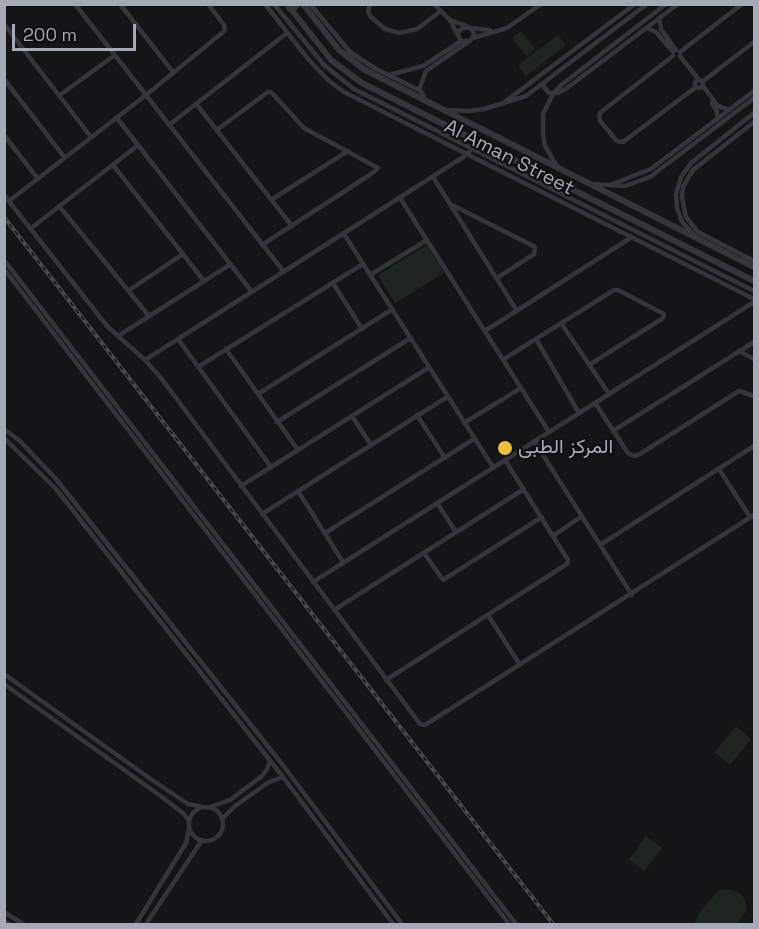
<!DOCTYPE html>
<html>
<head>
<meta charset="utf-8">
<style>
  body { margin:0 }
  #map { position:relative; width:759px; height:929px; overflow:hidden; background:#151416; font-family:"Space Grotesk",sans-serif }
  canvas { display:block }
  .frame { position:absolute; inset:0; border:6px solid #a6a9b6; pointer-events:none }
  .scale { position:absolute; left:12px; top:24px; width:124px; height:27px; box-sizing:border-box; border:3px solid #a6a9b6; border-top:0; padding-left:8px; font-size:18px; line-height:21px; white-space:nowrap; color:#a6a9b6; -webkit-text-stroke:4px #100f11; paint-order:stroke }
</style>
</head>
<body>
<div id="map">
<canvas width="759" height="929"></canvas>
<div class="frame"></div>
<div class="scale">200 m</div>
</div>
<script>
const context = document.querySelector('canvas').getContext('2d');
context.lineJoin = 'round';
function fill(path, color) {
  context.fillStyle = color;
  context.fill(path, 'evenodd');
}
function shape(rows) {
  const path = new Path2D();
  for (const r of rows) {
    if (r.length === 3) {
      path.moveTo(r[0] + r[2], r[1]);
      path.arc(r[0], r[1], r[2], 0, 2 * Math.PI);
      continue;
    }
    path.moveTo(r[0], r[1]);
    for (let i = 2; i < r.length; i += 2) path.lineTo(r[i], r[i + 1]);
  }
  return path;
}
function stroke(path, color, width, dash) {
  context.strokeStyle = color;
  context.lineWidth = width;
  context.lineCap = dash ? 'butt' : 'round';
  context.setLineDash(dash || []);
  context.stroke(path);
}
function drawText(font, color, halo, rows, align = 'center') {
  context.font = font + ' "Space Grotesk",Vazirmatn,sans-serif';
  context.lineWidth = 4.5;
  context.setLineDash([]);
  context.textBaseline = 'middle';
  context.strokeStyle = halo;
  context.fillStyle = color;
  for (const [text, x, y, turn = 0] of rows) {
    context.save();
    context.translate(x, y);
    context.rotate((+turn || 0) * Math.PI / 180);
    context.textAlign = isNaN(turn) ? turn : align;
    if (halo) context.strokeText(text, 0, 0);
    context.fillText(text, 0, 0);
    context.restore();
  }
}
fill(shape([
  [521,31,535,49,526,56,512,38],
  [558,35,566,45,526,76,518,65],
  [427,245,444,273,395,303,378,275],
  [736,726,751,739,730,765,715,752],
  [646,836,662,848,644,871,629,859],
  [729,889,740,893,745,900,747,910,737,924,694,924,700,912,718,891]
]), '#1f2620');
stroke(shape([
  [75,4,284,272],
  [120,4,173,72],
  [265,4,308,59,329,81,344,92,754,299],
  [274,4,324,65,354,89,754,291],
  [310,4,350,52,376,69,419,90,423,94,424,101],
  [370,4,368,11,370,16,385,29,399,33,417,29,441,11],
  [434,4,450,20,461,41,470,41,474,35,473,30,468,27,461,29,458,33],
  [659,18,661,29,676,50],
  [450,20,467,26],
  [4,24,91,137],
  [471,28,490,30],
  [647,28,656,32,673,52],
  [473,38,507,28,541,4],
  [680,52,742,4],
  [673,56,601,112,599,116,600,121,617,141,623,142,696,87],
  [680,56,699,80],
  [389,75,423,66,461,41],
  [4,79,65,158],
  [699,84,4],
  [702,82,754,42],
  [544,83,544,87,549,93,558,93,567,88,678,4],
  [703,86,718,106,730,110],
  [419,90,426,71,468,42],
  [60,95,115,55],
  [712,103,717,111,717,120],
  [502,104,635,4],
  [197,105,292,226],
  [446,110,470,111,484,109,526,96,647,4],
  [117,118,252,292],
  [754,122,693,170,683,187,682,197,686,217,698,232,754,261],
  [169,125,287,33],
  [218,129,268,92,271,92,304,128,378,168,371,174,262,245],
  [4,135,38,179],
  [113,165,204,281],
  [557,166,545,146,543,135,543,114,553,94,560,86,666,4],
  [433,177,517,311],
  [593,184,625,186,650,177,754,98],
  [610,185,651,169,754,91],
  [4,195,107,326,145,360,161,378,420,724,425,725,754,515],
  [400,198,549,432],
  [271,200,348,151],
  [9,201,146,95,222,33,225,30,224,25,208,4],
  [452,205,535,247,534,254,497,278],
  [59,206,149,316],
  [30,229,137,146],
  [344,234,493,467],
  [694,235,682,222,677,208,676,194,681,177,691,163,754,113],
  [4,260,516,924],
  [4,269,509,924],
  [370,275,427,240],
  [333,283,362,329],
  [128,291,183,254],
  [561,323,609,394],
  [485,331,632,237],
  [118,336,231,264],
  [178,339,271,467],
  [536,339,579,413],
  [226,349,298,450],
  [739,351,754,359],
  [504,359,614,290,618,290,664,314,663,318,589,365],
  [145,360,468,154,473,145],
  [198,367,363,264],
  [258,394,391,310],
  [595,403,628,453,634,456,640,454,739,391,754,396],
  [417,415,445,458],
  [352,416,371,445],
  [277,422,409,339],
  [464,423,521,388],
  [4,429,20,441,56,479,282,764,402,924],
  [613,431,754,342],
  [4,438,56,489,283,777,393,924],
  [534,441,632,595],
  [719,469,750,517],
  [241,486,428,368],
  [298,491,343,562],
  [437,503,456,532],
  [262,514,447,397],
  [325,533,474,439],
  [553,536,582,516],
  [600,545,754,446],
  [424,553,443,580,542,517],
  [313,582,754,302],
  [334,610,524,489],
  [488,615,520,665],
  [4,674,145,775,188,804,202,807],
  [386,680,567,564,568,560,505,460],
  [4,684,162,797,184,814,189,821],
  [206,824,17],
  [210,807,230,800,262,776,267,769,270,761],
  [222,819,235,806,269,782,283,777],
  [4,912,23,924],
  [4,921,9,924],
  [136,924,186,843,189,828],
  [146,924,202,840]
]), '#35363b', 4.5);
stroke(shape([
  [287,4,331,60,362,83,754,281],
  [303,4,339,50,365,70,754,267],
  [289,8,294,8,298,4]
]), '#35363b', 6);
const rail = shape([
  [4,217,553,924]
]);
stroke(rail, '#4a4b52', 4);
stroke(rail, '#100f11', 1.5, [4.5]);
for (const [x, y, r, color] of [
  [505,448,8,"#edc335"]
]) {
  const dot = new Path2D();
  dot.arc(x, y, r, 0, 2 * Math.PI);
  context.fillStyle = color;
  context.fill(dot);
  stroke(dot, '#100f11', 2);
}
drawText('20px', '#a6a9b6', '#100f11', [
  ["Al Aman Street",509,158,27]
]);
drawText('20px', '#a6a9b6', '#100f11', [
  ["المركز الطبى",518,448]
], 'left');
</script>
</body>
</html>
